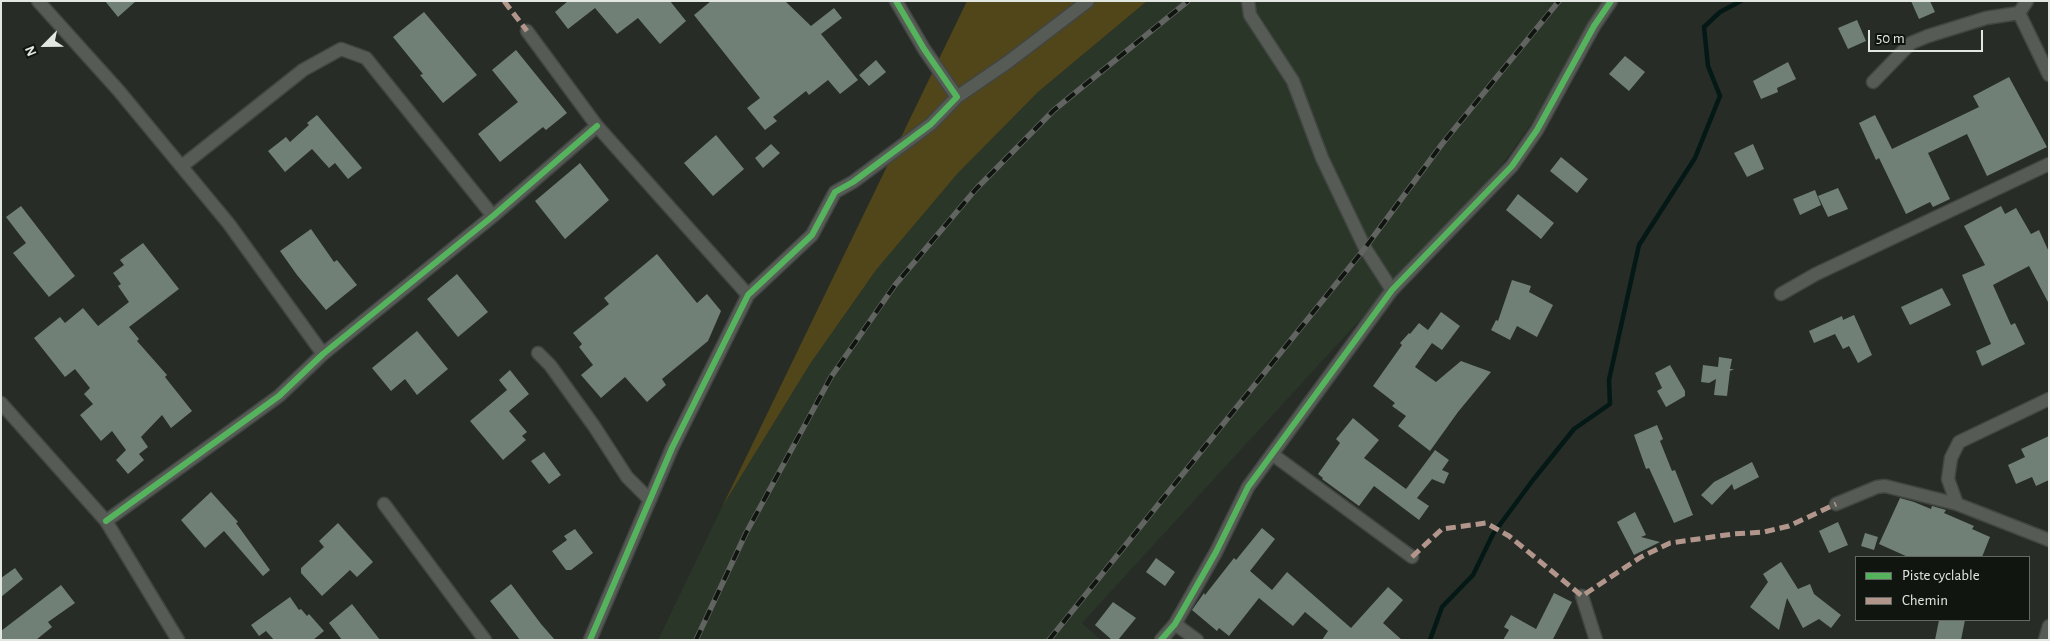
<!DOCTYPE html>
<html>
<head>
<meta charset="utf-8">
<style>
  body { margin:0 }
  #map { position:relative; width:2050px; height:641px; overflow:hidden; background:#272c26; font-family:"Alegreya Sans",sans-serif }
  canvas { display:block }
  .frame { position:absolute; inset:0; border:2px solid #e2e8e1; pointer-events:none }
  .legend { position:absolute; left:1855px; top:556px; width:175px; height:65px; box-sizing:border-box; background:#111510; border:1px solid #656964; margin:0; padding:6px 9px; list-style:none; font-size:15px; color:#e2e8e1 }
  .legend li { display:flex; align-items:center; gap:10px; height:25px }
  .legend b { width:25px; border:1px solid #656964 }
  .north { position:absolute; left:20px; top:20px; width:50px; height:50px; -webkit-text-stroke:4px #111510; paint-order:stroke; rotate:247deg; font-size:14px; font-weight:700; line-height:20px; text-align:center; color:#e2e8e1 }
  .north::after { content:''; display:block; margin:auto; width:18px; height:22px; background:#e2e8e1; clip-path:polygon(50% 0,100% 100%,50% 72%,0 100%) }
  .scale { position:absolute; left:1868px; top:30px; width:115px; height:22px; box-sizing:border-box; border:2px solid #e2e8e1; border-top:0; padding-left:6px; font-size:15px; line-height:18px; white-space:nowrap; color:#e2e8e1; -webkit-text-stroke:4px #111510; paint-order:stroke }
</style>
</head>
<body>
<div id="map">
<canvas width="2050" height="641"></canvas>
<div class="frame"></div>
<ul class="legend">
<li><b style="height:6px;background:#56b35d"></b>Piste cyclable</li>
<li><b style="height:6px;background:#b2968c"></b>Chemin</li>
</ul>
<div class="north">N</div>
<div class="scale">50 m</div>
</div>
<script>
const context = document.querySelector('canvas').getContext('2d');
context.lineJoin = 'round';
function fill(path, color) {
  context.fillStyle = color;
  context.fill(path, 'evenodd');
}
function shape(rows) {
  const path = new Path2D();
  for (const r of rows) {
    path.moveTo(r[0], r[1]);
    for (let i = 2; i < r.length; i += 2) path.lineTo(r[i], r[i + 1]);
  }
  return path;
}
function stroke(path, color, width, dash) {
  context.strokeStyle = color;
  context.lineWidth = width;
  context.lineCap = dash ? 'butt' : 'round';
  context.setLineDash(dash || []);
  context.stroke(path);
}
fill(shape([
  [1147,1,1619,1,1501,166,1082,623,1101,640,658,640,722,507,810,364,876,270,958,173,1038,92]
]), '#2a3628');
fill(shape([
  [967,1,1147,1,1038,92,958,173,876,270,810,364,722,507]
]), '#51461a');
stroke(shape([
  [1430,640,1442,607,1473,575,1493,534,1533,480,1574,429,1610,404,1609,380,1639,245,1695,158,1720,96,1708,66,1704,27,1720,12,1741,1]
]), '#041816', 4.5);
fill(shape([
  [105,1,136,1,118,17],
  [568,1,670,1,686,21,660,44,638,18,617,34,595,8,568,29,555,12],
  [711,1,785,1,811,26,834,8,842,18,821,34,858,80,840,94,828,80,809,95,806,91,773,117,777,121,765,130,747,108,760,98,694,15],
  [1911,1,1930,1,1935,12,1919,19],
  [424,12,477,75,443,103,420,75,423,74,393,37],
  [1857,20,1866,41,1848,49,1838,28],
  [516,50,567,113,546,130,543,127,500,162,478,134,518,102,492,70],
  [1625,56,1645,72,1629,91,1609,74],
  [876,60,886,72,869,86,859,75],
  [1788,62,1796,79,1777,88,1778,92,1761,99,1753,81],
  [2009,77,2047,147,1987,176,1967,134,1928,153,1950,199,1933,207,1930,202,1906,214,1879,158,1876,160,1859,123,1875,115,1892,149,1979,107,1973,96],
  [317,115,362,168,348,179,335,163,329,168,312,149,285,172,268,151,286,137,290,142,309,125,307,123],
  [716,135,744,169,713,196,684,163],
  [771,144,780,153,763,168,755,158],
  [1753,144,1764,169,1747,177,1734,153],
  [1561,157,1588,179,1577,193,1550,171],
  [580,163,609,200,565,239,535,201],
  [1838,188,1848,209,1828,217,1818,196],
  [1815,190,1821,205,1800,215,1793,199],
  [1518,194,1554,223,1541,239,1506,210],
  [21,206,75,276,49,297,13,253,26,243,6,217],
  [2001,206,2005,214,2016,208,2031,234,2039,230,2049,252,2049,304,2029,266,1993,285,2011,325,2015,323,2025,344,1982,366,1976,351,1991,344,1962,275,1985,265,1964,226],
  [311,229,334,262,337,260,357,285,326,310,297,275,280,251],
  [143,243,179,289,129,327,139,339,137,341,167,375,165,377,192,411,171,428,162,415,141,437,148,447,139,454,144,460,128,474,116,460,126,450,112,431,101,441,80,415,93,404,84,394,90,388,75,369,65,377,34,338,60,317,65,323,83,308,98,326,129,302,118,286,121,284,113,273,124,265,120,260],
  [657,254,697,303,707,294,721,311,708,341,662,379,666,385,647,402,625,377,601,398,581,375,593,365,579,347,582,344,573,333,609,304,604,298],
  [457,274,488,312,458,337,427,299],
  [1512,280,1531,286,1529,292,1553,305,1537,337,1517,326,1510,340,1491,330,1496,320,1498,321],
  [1942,288,1951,305,1910,325,1901,307],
  [1441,312,1460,326,1442,350,1432,343,1415,367,1436,382,1461,361,1491,372,1458,412,1430,451,1398,426,1406,416,1392,406,1395,403,1373,386,1402,345,1400,343,1409,333,1410,334,1419,323,1428,330],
  [1854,315,1872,355,1858,363,1849,346,1843,349,1835,334,1814,343,1809,331,1842,316,1843,320],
  [417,331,448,369,417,395,405,379,391,391,372,368],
  [1719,357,1732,359,1730,369,1734,369,1730,371,1727,396,1714,395,1716,379,1709,383,1701,382,1703,365,1718,367],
  [1670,365,1685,391,1685,396,1666,407,1657,391,1662,388,1655,373],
  [510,370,529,394,509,411,527,432,522,436,526,440,503,460,470,421,507,390,499,380],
  [1353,418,1379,440,1364,458,1406,489,1435,450,1449,460,1442,470,1449,473,1444,484,1432,479,1417,498,1429,506,1419,520,1374,486,1359,506,1322,479,1323,478,1318,474,1340,443,1336,439],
  [1657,425,1663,439,1660,441,1672,471,1675,470,1693,515,1674,523,1649,468,1646,469,1634,435],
  [2049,436,2049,480,2036,486,2032,477,2016,484,2008,465,2025,457,2021,449],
  [544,452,561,475,549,484,531,461],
  [1752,462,1759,477,1734,490,1732,484,1712,505,1701,495,1714,482],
  [211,492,238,522,236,523,270,570,263,576,224,531,205,548,181,520],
  [1900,498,1914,502,1931,509,1932,506,1946,510,1944,513,1974,526,1972,529,1990,537,1982,557,1908,557,1879,544],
  [1635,512,1646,535,1641,537,1660,542,1634,555,1617,522],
  [1838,522,1848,545,1829,553,1819,531],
  [338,523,373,562,357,577,350,570,322,596,301,573,301,568,324,547,319,541],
  [1262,528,1275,539,1250,571,1272,590,1287,572,1351,628,1388,587,1403,600,1383,623,1402,640,1322,640,1328,631,1305,612,1293,626,1259,598,1229,636,1219,628,1217,631,1192,610,1204,593,1205,595,1234,558,1236,560],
  [575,529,593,553,571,570,566,570,552,551,567,540,564,536],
  [1865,533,1878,537,1874,550,1861,546],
  [1156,558,1175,572,1165,586,1146,572],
  [1781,562,1798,589,1810,584,1814,594,1841,615,1831,628,1819,619,1803,628,1787,598,1779,630,1750,607,1768,582,1763,574],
  [15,568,23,579,1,597,1,578],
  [511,584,541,624,555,640,520,640,490,601],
  [61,585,75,603,48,622,52,627,36,640,1,640,1,631],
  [1554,593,1572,602,1553,639,1554,640,1503,640,1509,630,1504,627,1511,615,1536,629],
  [290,597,299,610,301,609,307,616,309,614,324,631,313,640,274,640,266,631,259,636,251,625],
  [1113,602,1136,618,1118,640,1112,640,1095,625],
  [352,604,380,640,342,640,329,623],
  [1939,620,1965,620,1961,640,1935,640]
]), '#708077');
const minor = shape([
  [38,1,119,91,229,224,323,354],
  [1248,1,1250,15,1293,81,1322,158,1365,248,1392,290],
  [2019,13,2049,75],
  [527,31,597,126,748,295],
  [1873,82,1911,43,1928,36,1986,18,2019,13,2027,1],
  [957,97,1008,62,1088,1],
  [182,166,303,70,341,49,366,58,493,216],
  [1781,294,1816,274,2049,164],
  [538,353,550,365,594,426,627,477,649,499],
  [1,403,106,521,178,640],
  [1272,454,1412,557],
  [384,504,485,640],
  [1836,504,1877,487,1885,486,1957,504,2049,540],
  [1957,504,1948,479,1951,458,1959,442,2049,399],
  [106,521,279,396,323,354,493,216,597,126],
  [1582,596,1596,640],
  [1175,624,1197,640],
  [590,640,672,448,748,295,812,235,835,192,853,182,931,124,957,97,924,49,896,1],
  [1161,640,1175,624,1216,552,1248,487,1392,290,1512,166,1537,130,1594,26,1611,1],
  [2045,640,2049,626]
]);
stroke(minor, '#424642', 15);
stroke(minor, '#575b56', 12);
const rail = shape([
  [696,640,746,533,831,377,895,285,976,189,1054,110,1188,1],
  [1049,640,1365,248,1442,144,1559,1]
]);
stroke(rail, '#616461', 5.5);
stroke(rail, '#111510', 4, [11]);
stroke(shape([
  [504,1,527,31],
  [1412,557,1442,529,1486,523,1509,536,1582,596,1641,557,1670,543,1733,534,1764,532,1789,526,1836,504]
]), '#b2968c', 5, [10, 5]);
stroke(shape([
  [106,521,279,396,323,354,493,216,597,126],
  [590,640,672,448,748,295,812,235,835,192,853,182,931,124,957,97,924,49,896,1],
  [1161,640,1175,624,1216,552,1248,487,1392,290,1512,166,1537,130,1594,26,1611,1]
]), '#56b35d', 6);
</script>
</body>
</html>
